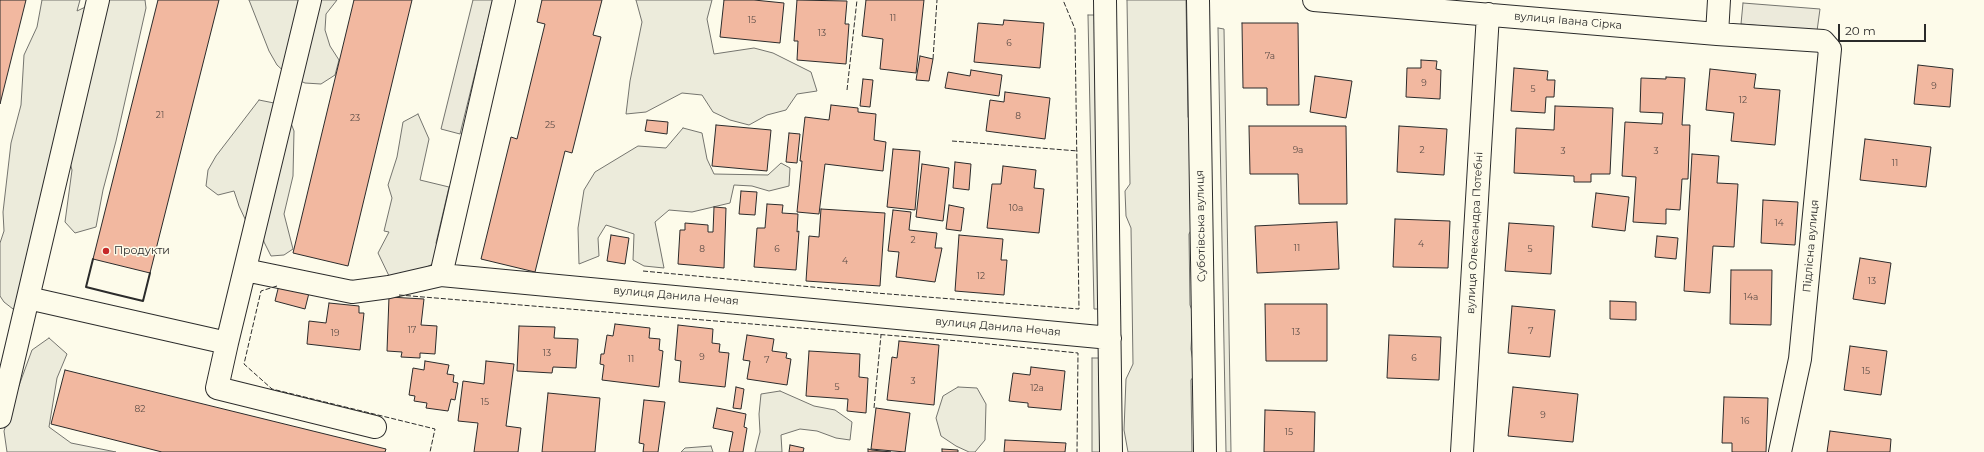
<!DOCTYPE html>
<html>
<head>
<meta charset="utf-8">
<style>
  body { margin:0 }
  #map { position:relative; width:1984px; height:452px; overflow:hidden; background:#fdfbea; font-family:Montserrat,sans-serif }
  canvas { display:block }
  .scale { position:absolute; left:1838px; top:24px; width:88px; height:18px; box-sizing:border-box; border:2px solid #2b2b2b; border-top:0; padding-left:5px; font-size:12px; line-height:14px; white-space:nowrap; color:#2b2b2b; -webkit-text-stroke:3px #fdfbea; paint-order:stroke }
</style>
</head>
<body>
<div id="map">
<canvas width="1984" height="452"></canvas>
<div class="scale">20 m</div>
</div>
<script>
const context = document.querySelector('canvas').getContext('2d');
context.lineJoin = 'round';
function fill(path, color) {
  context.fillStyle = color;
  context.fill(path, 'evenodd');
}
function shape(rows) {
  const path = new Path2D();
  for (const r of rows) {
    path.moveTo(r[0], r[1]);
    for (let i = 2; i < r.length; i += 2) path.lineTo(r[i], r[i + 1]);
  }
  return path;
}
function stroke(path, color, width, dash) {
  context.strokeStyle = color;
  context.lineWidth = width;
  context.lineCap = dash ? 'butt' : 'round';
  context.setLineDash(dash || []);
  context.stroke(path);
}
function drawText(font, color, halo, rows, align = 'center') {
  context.font = font + ' Montserrat,sans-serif';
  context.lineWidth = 3;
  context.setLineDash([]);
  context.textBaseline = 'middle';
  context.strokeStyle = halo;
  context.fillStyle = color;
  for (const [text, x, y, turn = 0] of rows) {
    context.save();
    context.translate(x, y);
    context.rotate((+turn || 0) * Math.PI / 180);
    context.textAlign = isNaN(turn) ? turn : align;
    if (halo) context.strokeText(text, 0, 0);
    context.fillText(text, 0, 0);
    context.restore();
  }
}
const green = shape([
  [42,0,80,0,77,11,100,0,145,0,146,8,116,141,103,190,96,227,75,233,65,222,72,170,64,141,38,295,13,309,4,302,0,296,0,243,4,231,3,212,11,143,21,105,24,55,37,27,42,0],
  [249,0,337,0,326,14,325,30,330,46,339,60,335,75,321,84,305,83,289,76,277,65,269,51,249,0],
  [636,0,712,0,707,19,714,54,754,48,773,53,811,72,817,91,797,94,786,110,767,115,749,125,730,120,713,112,702,95,682,93,646,112,626,114,630,81,642,22,636,0],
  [1127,0,1186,0,1188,117,1195,131,1194,225,1189,234,1190,305,1193,313,1191,349,1195,374,1191,380,1192,452,1128,452,1124,430,1126,379,1133,364,1131,228,1126,216,1125,191,1130,184,1127,0],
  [1088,15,1096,15,1102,309,1094,309,1088,15],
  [1218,28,1224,29,1231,452,1226,452,1218,28],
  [259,100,284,105,294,131,293,176,284,214,293,249,284,255,271,256,264,242,261,226,246,221,239,206,234,191,218,195,206,186,208,170,216,156,259,100],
  [418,114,429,139,420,180,449,187,436,243,444,258,402,280,390,278,378,253,389,232,384,231,392,198,388,185,397,157,403,122,418,114],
  [683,128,702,133,707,159,714,174,768,175,781,163,790,168,789,186,769,191,752,186,734,185,730,203,692,212,669,210,655,222,664,268,644,266,633,260,634,234,606,225,598,238,599,256,579,264,578,228,584,190,595,172,638,146,666,148,683,128],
  [49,338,67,354,57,378,49,427,71,443,116,452,7,452,4,431,13,402,32,350,49,338],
  [1092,358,1103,358,1103,452,1092,452,1092,358],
  [958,387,977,388,986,404,985,440,975,452,969,452,956,446,941,436,936,418,943,396,958,387],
  [780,391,814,406,835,410,852,422,850,440,836,438,817,431,800,429,781,435,782,452,755,452,760,432,759,414,761,394,780,391],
  [711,446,713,452,681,452,685,448,711,446]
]);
fill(green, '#ecebdb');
stroke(green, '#74746e', 1);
const parking = shape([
  [473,0,493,0,460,134,441,129,473,0],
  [1743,3,1820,9,1817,31,1741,24,1743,3]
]);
fill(parking, '#eceadb');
stroke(parking, '#74746e', 1);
const building = shape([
  [0,0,26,0,0,104,0,0],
  [158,0,219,0,150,273,93,259,158,0],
  [354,0,412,0,348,266,293,253,354,0],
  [542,0,602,0,593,35,601,37,572,153,565,151,535,272,481,259,511,137,517,139,545,24,537,22,542,0],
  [724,0,754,0,784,3,780,43,720,37,724,0],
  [797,0,847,1,845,24,849,24,846,64,797,60,798,41,794,41,797,0],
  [866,0,924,0,916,73,880,69,883,39,862,36,866,0],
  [1004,20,1044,23,1040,68,974,62,978,23,1003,25,1004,20],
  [1242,23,1298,23,1299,105,1267,105,1267,88,1243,88,1242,23],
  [920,56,933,59,929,81,916,80,920,56],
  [1421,60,1437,61,1436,69,1441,70,1440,99,1406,97,1407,68,1421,68,1421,60],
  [1918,65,1953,69,1950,107,1914,104,1918,65],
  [1514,68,1548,71,1547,80,1555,80,1554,97,1546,97,1545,113,1511,111,1514,68],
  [1710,69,1756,74,1754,88,1780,90,1775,145,1731,141,1734,113,1706,110,1710,69],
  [971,70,1002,75,999,96,945,88,948,72,970,76,971,70],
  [1315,76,1352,81,1346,118,1310,112,1315,76],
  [1666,77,1685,78,1682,125,1690,125,1688,179,1682,179,1680,210,1666,209,1666,224,1633,222,1636,177,1622,176,1625,122,1662,124,1663,113,1640,112,1641,78,1666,79,1666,77],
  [863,79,873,80,870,107,860,106,863,79],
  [1005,92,1050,98,1045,139,986,131,990,100,1004,102,1005,92],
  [831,105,858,108,858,112,876,114,874,140,886,142,883,171,825,164,819,214,797,212,802,161,800,161,805,117,829,120,831,105],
  [1555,106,1613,108,1610,174,1591,174,1591,182,1574,182,1574,176,1514,173,1516,128,1554,130,1555,106],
  [647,120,668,122,667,134,645,131,647,120],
  [716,125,771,130,767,171,712,166,716,125],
  [1249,126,1346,126,1347,204,1299,204,1298,174,1250,174,1249,126],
  [1399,126,1447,129,1444,175,1397,172,1399,126],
  [789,133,800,134,797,163,786,162,789,133],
  [1865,139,1931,147,1926,187,1860,180,1865,139],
  [893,149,920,151,915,210,887,207,893,149],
  [1692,154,1719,156,1717,183,1738,184,1734,247,1713,246,1710,293,1684,291,1692,154],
  [955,162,971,164,969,190,953,188,955,162],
  [922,164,949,168,943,221,916,217,922,164],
  [1003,166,1036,170,1034,188,1044,189,1039,233,987,228,992,184,1001,184,1003,166],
  [741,191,757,192,755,215,739,214,741,191],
  [1596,193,1629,197,1625,231,1592,227,1596,193],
  [1763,200,1798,202,1795,245,1761,243,1763,200],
  [767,204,783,205,782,213,798,214,797,232,799,231,796,270,754,267,757,228,765,228,767,204],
  [949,205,964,208,961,231,946,229,949,205],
  [714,207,726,208,724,268,678,264,680,230,685,230,685,223,708,225,708,232,713,232,714,207],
  [821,209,885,213,880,286,806,281,809,236,819,237,821,209],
  [893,210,911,212,909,230,937,233,935,248,942,248,935,282,896,277,899,252,888,251,893,210],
  [1395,219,1450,221,1448,268,1393,267,1395,219],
  [1337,222,1339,269,1257,273,1255,226,1337,222],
  [1509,223,1554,226,1551,274,1505,271,1509,223],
  [611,235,629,238,625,264,607,261,611,235],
  [959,235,1003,239,1001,260,1007,260,1004,295,955,291,959,235],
  [1657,236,1678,238,1676,259,1655,257,1657,236],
  [1860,258,1891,263,1885,304,1853,299,1860,258],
  [1731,270,1772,270,1771,325,1730,324,1731,270],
  [279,285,309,293,305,309,275,301,279,285],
  [389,297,424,299,421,325,437,326,435,354,420,353,420,358,401,357,402,352,387,351,389,297],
  [1610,301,1636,302,1636,320,1610,319,1610,301],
  [329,303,359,306,359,313,364,313,360,350,307,344,309,321,326,323,329,303],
  [1265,304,1327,304,1327,361,1266,361,1265,304],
  [1512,306,1555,310,1550,357,1508,353,1512,306],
  [615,324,650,328,649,338,660,339,659,350,663,351,659,387,602,380,604,365,600,364,601,354,604,354,607,335,613,336,615,324],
  [678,325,713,329,712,343,720,344,719,352,729,353,725,387,679,382,681,361,675,360,678,325],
  [519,326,555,327,554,338,578,339,576,368,553,367,552,373,517,371,519,326],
  [747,335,774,339,772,351,787,353,786,358,791,359,787,385,747,379,750,361,743,360,747,335],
  [1389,335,1441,337,1439,380,1387,378,1389,335],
  [899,341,939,345,934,405,887,400,892,357,897,358,899,341],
  [1850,346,1887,351,1881,395,1844,390,1850,346],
  [809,351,860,354,859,377,868,378,866,413,847,411,848,399,806,396,809,351],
  [425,361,449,365,447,374,454,375,453,382,458,383,455,400,451,399,448,411,426,408,427,403,414,401,415,396,409,395,413,368,424,370,425,361],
  [486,361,514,364,506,426,521,428,518,452,474,452,478,423,458,421,463,381,484,384,486,361],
  [1031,367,1065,371,1061,410,1028,407,1028,403,1009,401,1013,373,1030,375,1031,367],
  [65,370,386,449,385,452,162,452,51,424,65,370],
  [736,387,744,389,741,409,733,408,736,387],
  [1513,387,1578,394,1573,442,1508,436,1513,387],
  [548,393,600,398,595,452,542,452,548,393],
  [1724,397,1768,398,1766,452,1732,452,1732,443,1722,443,1724,397],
  [644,400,665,402,658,452,643,452,644,444,639,443,644,400],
  [717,408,746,414,744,427,747,428,743,452,729,452,733,432,713,428,717,408],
  [876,408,910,413,905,452,871,449,876,408],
  [1265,410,1315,412,1314,452,1264,452,1265,410],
  [1830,431,1891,439,1890,452,1827,452,1830,431],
  [1005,440,1066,443,1065,452,1004,452,1005,440],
  [790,445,804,448,803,452,789,452,790,445],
  [868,449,872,450,891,452,868,452,868,449],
  [942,449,958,450,958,452,942,452,942,449]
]);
fill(building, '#f2b8a0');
stroke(building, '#2b2b2b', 1);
const minor = shape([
  [1105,0,1111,452],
  [1198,0,1205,452],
  [1314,0,1717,34,1823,41,1830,49,1800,359,1780,452],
  [1717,34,1719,0],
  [245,270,352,292,389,287,441,275,1110,338],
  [441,275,504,0],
  [28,298,227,343,310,0],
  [227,343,217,388,375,427],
  [0,417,98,0],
  [1462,452,1488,14]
]);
stroke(minor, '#2b2b2b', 24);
stroke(minor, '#fdfbea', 22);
stroke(shape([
  [933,59,937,0],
  [847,90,857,0],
  [952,141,1078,151],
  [643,271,876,293,1079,309,1075,29,1063,0],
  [277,286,261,291,244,364,272,389,435,429,430,452],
  [399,295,959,341,1078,353,1077,452],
  [874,408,881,335]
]), '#2b2b2b', 1, [5, 2]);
stroke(shape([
  [93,259,86,287,114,294,143,301,150,273]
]), '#2b2b2b', 2);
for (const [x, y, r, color] of [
  [106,251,4,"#c62828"]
]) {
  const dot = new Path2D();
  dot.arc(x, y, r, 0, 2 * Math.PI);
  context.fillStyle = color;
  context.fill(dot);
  stroke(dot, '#fdfbea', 1.5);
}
drawText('9px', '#5d4e48', null, [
  ["11",893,18],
  ["15",752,20],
  ["13",822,33],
  ["6",1009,43],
  ["7а",1270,56],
  ["9",1424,83],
  ["9",1934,86],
  ["5",1533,89],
  ["12",1743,100],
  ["21",160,115],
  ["8",1018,116],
  ["23",355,118],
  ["25",550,125],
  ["9а",1298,150],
  ["2",1422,150],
  ["3",1563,151],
  ["3",1656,151],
  ["11",1895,163],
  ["10а",1016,208],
  ["14",1779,223],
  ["2",913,240],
  ["4",1421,244],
  ["11",1297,248],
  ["8",702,249],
  ["6",777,249],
  ["5",1530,249],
  ["4",845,261],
  ["12",981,276],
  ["13",1872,281],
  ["14а",1751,297],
  ["17",412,330],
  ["7",1531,331],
  ["13",1296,332],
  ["19",335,333],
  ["13",547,353],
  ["9",702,357],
  ["6",1414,358],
  ["11",631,359],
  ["7",767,360],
  ["15",1866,371],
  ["3",913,381],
  ["5",837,387],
  ["12а",1037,388],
  ["15",485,402],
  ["82",140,409],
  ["9",1543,415],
  ["16",1745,421],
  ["15",1289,432]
]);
drawText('11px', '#2b2b2b', '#fdfbea', [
  ["вулиця Івана Сірка",1568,21,5],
  ["Суботівська вулиця",1201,226,-91],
  ["вулиця Олександра Потебні",1475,233,-87],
  ["Підлісна вулиця",1811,246,-85],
  ["вулиця Данила Нечая",676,296,5],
  ["вулиця Данила Нечая",998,327,5]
]);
drawText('11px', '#2b2b2b', '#fdfbea', [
  ["Продукти",114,251]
], 'left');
</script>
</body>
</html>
